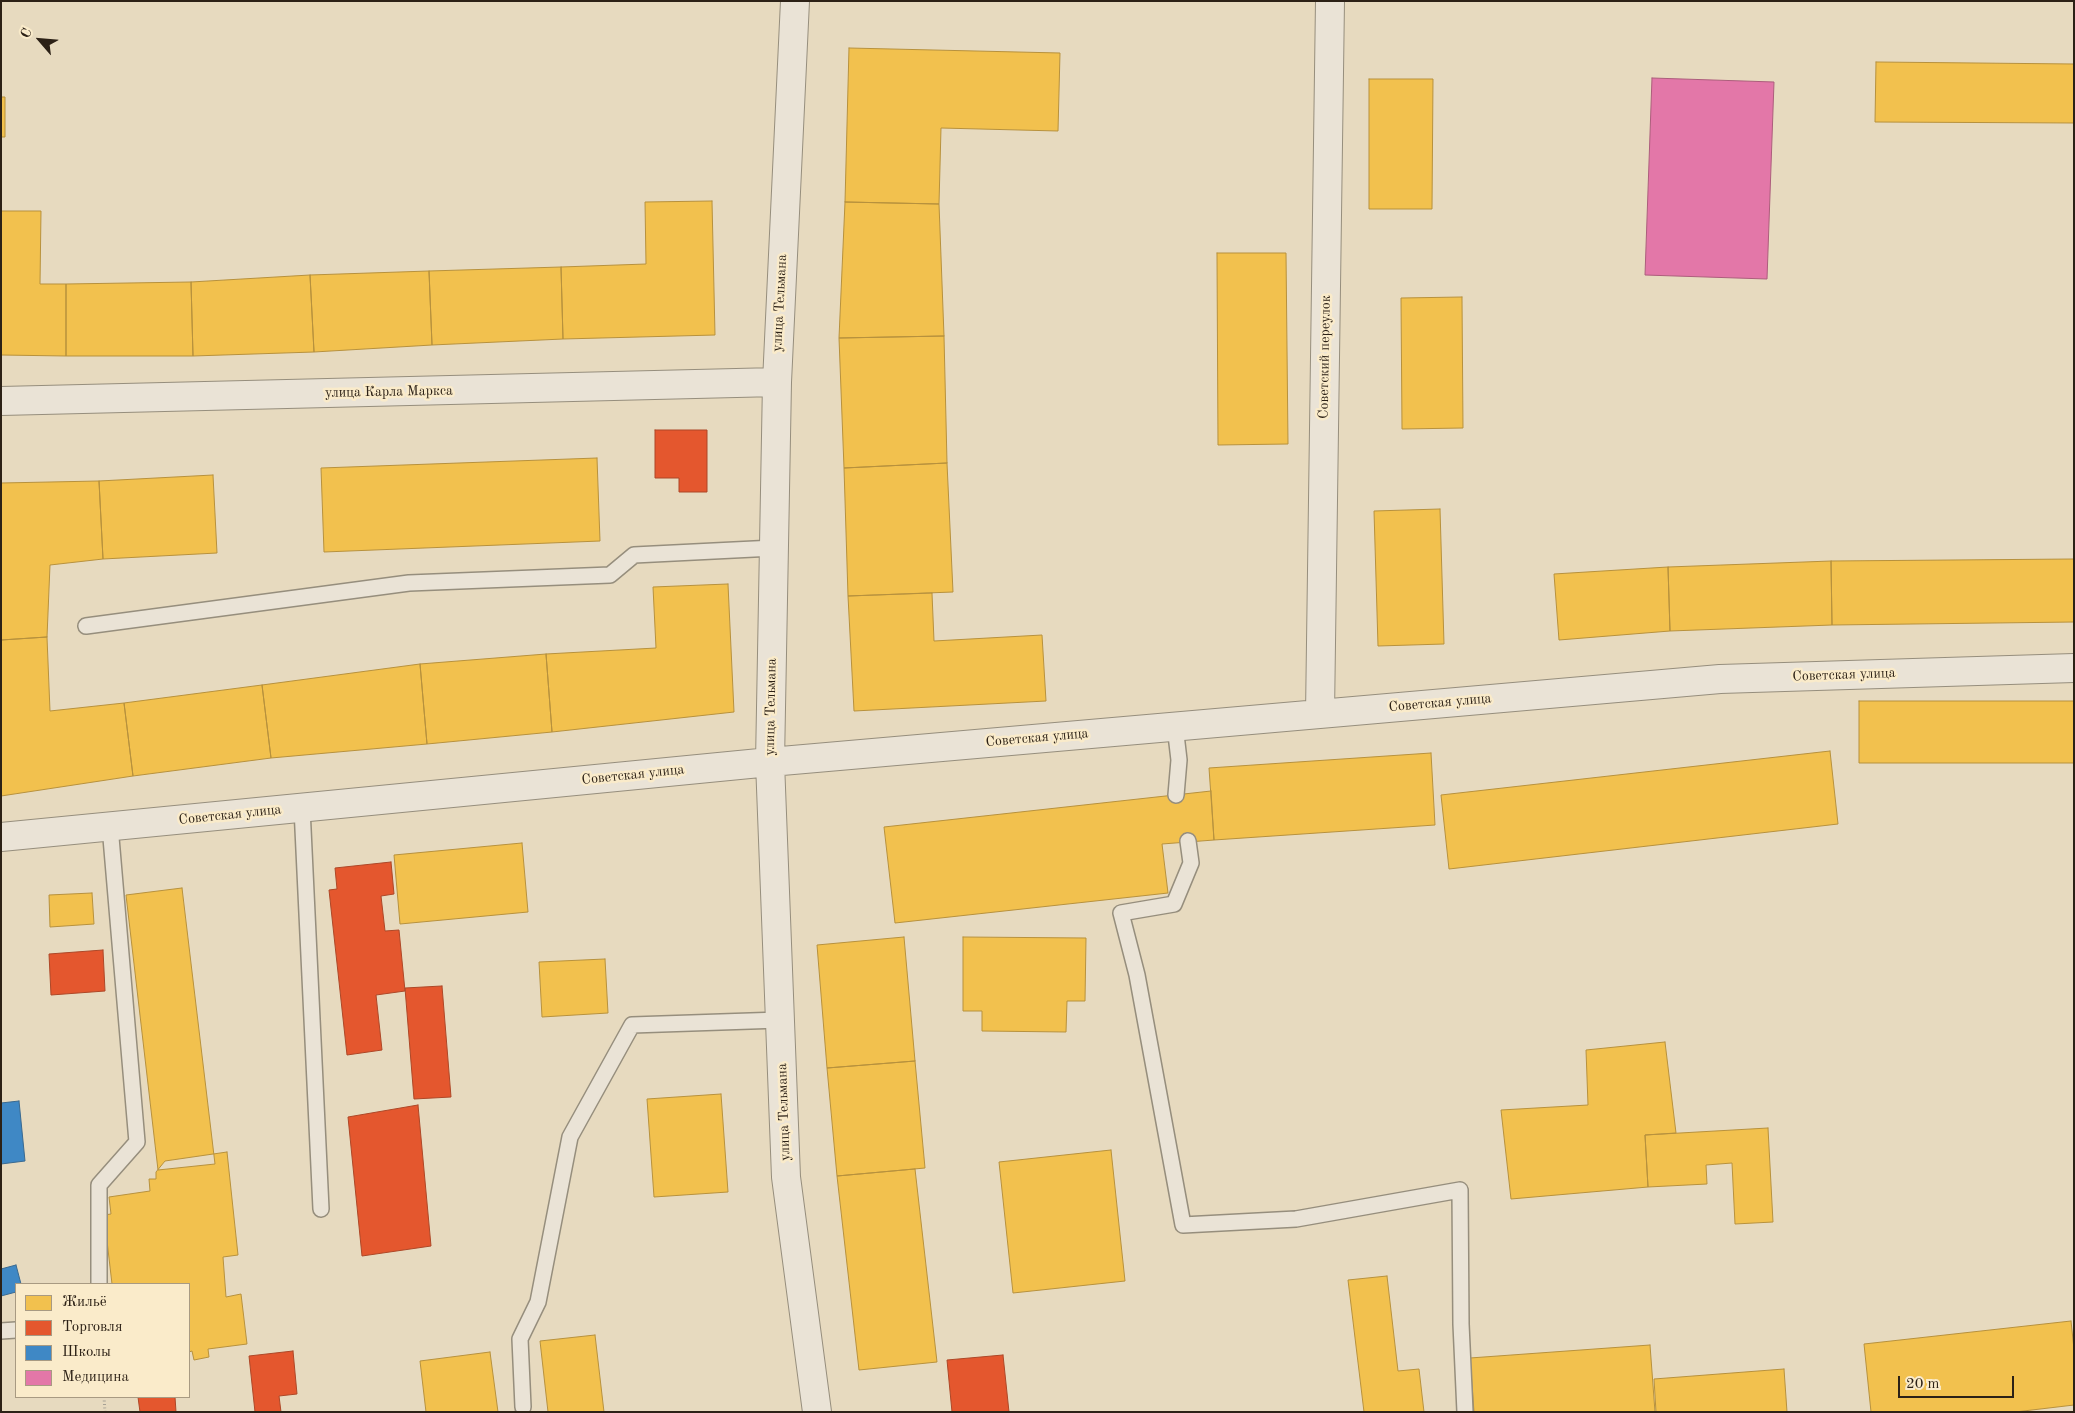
<!DOCTYPE html>
<html>
<head>
<meta charset="utf-8">
<style>
  body { margin:0 }
  #map { position:relative; width:2075px; height:1413px; overflow:hidden; background:#e7dabf; font-family:"Old Standard TT",serif }
  canvas { display:block }
  .frame { position:absolute; inset:0; border:2px solid #2c2116; pointer-events:none }
  .legend { position:absolute; left:15px; top:1283px; width:175px; height:115px; box-sizing:border-box; background:#faebca; border:1px solid #a89a82; margin:0; padding:6px 9px; list-style:none; font-size:15px; color:#2c2116 }
  .legend li { display:flex; align-items:center; gap:10px; height:25px }
  .legend b { width:25px; border:1px solid #a89a82 }
  .north { position:absolute; left:15px; top:15px; width:50px; height:50px; -webkit-text-stroke:4px #faebca; paint-order:stroke; rotate:297deg; font-size:14px; font-weight:700; line-height:20px; text-align:center; color:#2c2116 }
  .north::after { content:''; display:block; margin:auto; width:18px; height:22px; background:#2c2116; clip-path:polygon(50% 0,100% 100%,50% 72%,0 100%) }
  .scale { position:absolute; left:1898px; top:1376px; width:116px; height:22px; box-sizing:border-box; border:2px solid #2c2116; border-top:0; padding-left:6px; font-size:15px; line-height:18px; white-space:nowrap; color:#2c2116; -webkit-text-stroke:4px #faebca; paint-order:stroke }
</style>
</head>
<body>
<div id="map">
<canvas width="2075" height="1413"></canvas>
<div class="frame"></div>
<ul class="legend">
<li><b style="height:14px;background:#f2c14e"></b>Жильё</li>
<li><b style="height:14px;background:#e4572e"></b>Торговля</li>
<li><b style="height:14px;background:#3f88c5"></b>Школы</li>
<li><b style="height:14px;background:#e377a8"></b>Медицина</li>
</ul>
<div class="north">С</div>
<div class="scale">20 m</div>
</div>
<script>
const context = document.querySelector('canvas').getContext('2d');
context.lineJoin = 'round';
function fill(path, color) {
  context.fillStyle = color;
  context.fill(path, 'evenodd');
}
function shape(rows) {
  const path = new Path2D();
  for (const r of rows) {
    path.moveTo(r[0], r[1]);
    for (let i = 2; i < r.length; i += 2) path.lineTo(r[i], r[i + 1]);
  }
  return path;
}
function stroke(path, color, width, dash) {
  context.strokeStyle = color;
  context.lineWidth = width;
  context.lineCap = dash ? 'butt' : 'round';
  context.setLineDash(dash || []);
  context.stroke(path);
}
function drawText(font, color, halo, rows, align = 'center') {
  context.font = font + ' "Old Standard TT",serif';
  context.lineWidth = 5;
  context.setLineDash([]);
  context.textBaseline = 'middle';
  context.strokeStyle = halo;
  context.fillStyle = color;
  for (const [text, x, y, turn = 0] of rows) {
    context.save();
    context.translate(x, y);
    context.rotate((+turn || 0) * Math.PI / 180);
    context.textAlign = isNaN(turn) ? turn : align;
    if (halo) context.strokeText(text, 0, 0);
    context.fillText(text, 0, 0);
    context.restore();
  }
}
const homes = shape([
  [849,48,1060,53,1058,131,941,128,939,204,845,202,849,48],
  [1876,62,2074,64,2074,123,1875,122,1876,62],
  [1369,79,1433,79,1432,209,1369,209,1369,79],
  [1,97,5,97,5,137,1,137,1,97],
  [712,201,715,335,563,339,561,267,646,264,645,202,712,201],
  [845,202,939,204,944,336,839,338,845,202],
  [1,211,41,211,40,284,66,284,66,356,1,355,1,211],
  [1217,253,1286,253,1288,444,1218,445,1217,253],
  [561,267,563,339,432,345,429,271,561,267],
  [429,271,432,345,314,352,310,275,429,271],
  [310,275,314,352,193,356,191,282,310,275],
  [191,282,193,356,66,356,66,284,191,282],
  [1462,297,1463,428,1402,429,1401,298,1462,297],
  [944,336,947,463,844,468,839,338,944,336],
  [597,458,600,541,324,552,321,468,597,458],
  [947,463,953,592,848,596,844,468,947,463],
  [213,475,217,553,103,559,99,481,213,475],
  [99,481,103,559,50,565,47,637,1,640,1,483,99,481],
  [1440,509,1444,644,1378,646,1374,511,1440,509],
  [2074,559,2074,622,1832,625,1831,561,2074,559],
  [1831,561,1832,625,1670,631,1668,567,1831,561],
  [1668,567,1670,631,1559,640,1554,574,1668,567],
  [728,584,734,712,552,732,546,654,656,648,653,587,728,584],
  [932,593,934,641,1042,635,1046,701,854,711,848,596,932,593],
  [47,637,50,711,124,703,133,776,1,796,1,640,47,637],
  [546,654,552,732,427,744,420,664,546,654],
  [420,664,427,744,271,758,262,685,420,664],
  [262,685,271,758,133,776,124,703,262,685],
  [1859,701,2074,701,2074,763,1859,763,1859,701],
  [1830,751,1838,824,1449,869,1441,795,1830,751],
  [1431,753,1435,825,1214,840,1209,768,1431,753],
  [1211,791,1214,840,1162,844,1168,893,895,923,884,827,1211,791],
  [522,843,528,912,400,924,394,855,522,843],
  [182,888,215,1164,158,1170,126,895,182,888],
  [92,893,94,924,50,927,49,895,92,893],
  [904,937,915,1061,827,1068,817,945,904,937],
  [963,937,1086,938,1085,1001,1067,1001,1066,1032,982,1031,982,1011,963,1011,963,937],
  [605,959,608,1013,542,1017,539,962,605,959],
  [1665,1042,1676,1133,1645,1135,1648,1187,1511,1199,1501,1110,1588,1105,1586,1050,1665,1042],
  [915,1061,925,1168,837,1176,827,1068,915,1061],
  [721,1094,728,1192,654,1197,647,1099,721,1094],
  [1768,1128,1773,1222,1735,1224,1732,1163,1706,1165,1707,1184,1648,1187,1645,1135,1768,1128],
  [1111,1150,1125,1281,1013,1293,999,1162,1111,1150],
  [227,1152,238,1255,223,1257,226,1297,241,1294,247,1344,208,1349,209,1357,194,1360,192,1351,189,1352,189,1284,112,1284,104,1215,111,1214,109,1197,150,1191,149,1179,156,1179,156,1172,165,1161,227,1152],
  [915,1169,937,1362,859,1370,837,1176,915,1169],
  [1387,1276,1398,1371,1419,1369,1424,1412,1364,1412,1348,1280,1387,1276],
  [2071,1321,2074,1349,2074,1405,2015,1412,1871,1412,1864,1344,2071,1321],
  [595,1335,604,1412,548,1412,540,1341,595,1335],
  [1650,1345,1655,1412,1474,1412,1470,1358,1650,1345],
  [490,1352,498,1412,426,1412,420,1361,490,1352],
  [1784,1369,1787,1412,1656,1412,1654,1379,1784,1369]
]);
fill(homes, '#f2c14e');
stroke(homes, '#b7913d', 1);
const shops = shape([
  [655,430,707,430,707,492,679,492,679,478,655,478,655,430],
  [391,862,394,894,381,896,385,931,399,930,405,991,376,995,382,1050,347,1055,329,890,337,889,335,868,391,862],
  [103,950,105,991,51,995,49,954,103,950],
  [442,986,451,1097,414,1099,405,988,442,986],
  [418,1105,431,1246,362,1256,348,1117,418,1105],
  [293,1351,297,1394,279,1396,281,1412,255,1412,249,1356,293,1351],
  [1003,1355,1009,1412,952,1412,947,1360,1003,1355],
  [138,1397,175,1397,176,1412,140,1412,138,1397]
]);
fill(shops, '#e4572e');
stroke(shops, '#ad4727', 1);
const schools = shape([
  [19,1101,25,1161,1,1164,1,1103,19,1101],
  [16,1265,21,1284,16,1284,16,1292,1,1296,1,1269,16,1265]
]);
fill(schools, '#3f88c5');
stroke(schools, '#396990', 1);
const health = shape([
  [1652,78,1774,82,1767,279,1645,275,1652,78]
]);
fill(health, '#e377a8');
stroke(health, '#ac5d7c', 1);
const lane = shape([
  [86,626,409,583,610,575,634,555,774,548],
  [1175,726,1179,760,1176,795],
  [302,808,321,1209],
  [1188,841,1191,863,1174,904,1121,913,1137,975,1183,1225,1296,1219,1460,1190,1461,1324,1465,1412],
  [99,1284,99,1185,137,1142,110,826],
  [1,1331,16,1330],
  [523,1407,520,1339,538,1302,570,1137,632,1025,780,1020]
]);
const street = shape([
  [795,1,777,382,770,762,786,1177,817,1412],
  [1,401,777,382],
  [1320,714,1330,1],
  [1,837,770,762,1720,679,2074,668]
]);
stroke(lane, '#968e7d', 18);
stroke(street, '#968e7d', 30);
stroke(shape([
  [104,1397,105,1412]
]), '#a7a195', 3, [1, 2.5]);
stroke(lane, '#eae3d6', 15);
stroke(street, '#eae3d6', 28);
drawText('14px', '#2c2116', '#faebca', [
  ["улица Тельмана",780,303,-87],
  ["Советский переулок",1325,357,-89],
  ["улица Карла Маркса",389,392,-1],
  ["Советская улица",1844,675,-2],
  ["Советская улица",1440,703,-5],
  ["улица Тельмана",771,707,-89],
  ["Советская улица",1037,738,-5],
  ["Советская улица",633,775,-6],
  ["Советская улица",230,815,-6],
  ["улица Тельмана",784,1112,-92]
]);
</script>
</body>
</html>
